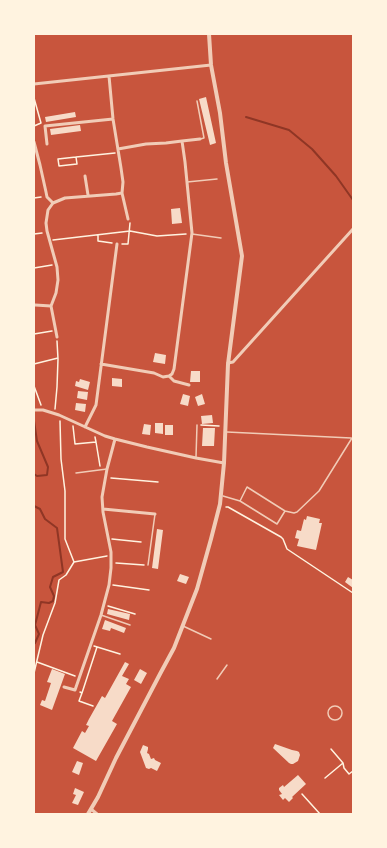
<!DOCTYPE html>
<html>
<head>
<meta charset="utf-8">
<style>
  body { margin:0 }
  #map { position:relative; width:387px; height:848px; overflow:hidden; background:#c8553d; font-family:Lora,serif }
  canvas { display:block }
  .frame { position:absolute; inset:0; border:35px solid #fff3e0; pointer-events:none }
</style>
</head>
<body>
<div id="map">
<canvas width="387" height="848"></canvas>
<div class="frame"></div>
</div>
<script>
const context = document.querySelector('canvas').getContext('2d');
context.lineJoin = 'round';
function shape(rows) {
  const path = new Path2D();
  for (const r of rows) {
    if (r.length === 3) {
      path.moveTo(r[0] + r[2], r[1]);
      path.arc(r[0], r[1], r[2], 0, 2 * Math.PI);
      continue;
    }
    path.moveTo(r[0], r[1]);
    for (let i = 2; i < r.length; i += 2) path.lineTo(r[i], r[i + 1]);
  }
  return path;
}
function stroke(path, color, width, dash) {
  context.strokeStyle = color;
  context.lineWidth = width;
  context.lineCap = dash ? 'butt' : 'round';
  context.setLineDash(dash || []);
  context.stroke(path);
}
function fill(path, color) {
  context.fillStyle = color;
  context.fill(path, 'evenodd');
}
stroke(shape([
  [246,117,289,130,312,149,336,176,353,200],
  [34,421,37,441,48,467,47,475,37,476,34,474],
  [34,506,40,509,45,519,57,528,63,572,53,577,50,587,54,596,53,601,49,603,41,602,35,625,39,634,35,643,34,644]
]), '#8f3625', 2);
fill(shape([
  [206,97,216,143,210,145,199,99],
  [75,112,76,117,46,122,45,117],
  [80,125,81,131,51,135,50,129],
  [180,208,182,223,172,224,171,209],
  [155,353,166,355,165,364,153,362],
  [191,371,200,371,200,382,190,382],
  [112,378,122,379,122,387,112,386],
  [80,379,90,382,88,390,75,386,76,381,79,382],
  [78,391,88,392,87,400,77,398],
  [183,394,190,396,188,406,180,404],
  [202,394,205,404,198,406,195,397],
  [76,403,86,404,85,412,75,410],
  [212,415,213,423,202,424,201,416],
  [155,423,163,423,163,434,155,433],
  [144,424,151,425,150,435,142,434],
  [165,425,173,425,173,435,165,435],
  [203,428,215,428,214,446,202,446],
  [307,516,320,519,319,523,322,523,316,550,297,546,299,539,295,538,297,530,301,531,304,519,306,520],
  [157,529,163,530,158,569,152,568],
  [180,574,189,577,186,584,177,581],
  [348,577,353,580,353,588,345,582],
  [108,609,130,614,129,620,107,614],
  [105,620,126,628,124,633,111,628,110,631,102,629],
  [125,662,129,664,122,676,129,679,126,684,131,687,112,721,117,724,96,761,73,748,82,731,85,733,89,726,86,725,89,719,102,696,105,698],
  [52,669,65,674,52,710,40,705,42,700,45,701,51,683,47,682],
  [140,669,147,673,141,684,134,680],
  [275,744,292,750,297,751,299,752,300,755,298,761,293,764,291,764,289,763,273,748],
  [143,745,148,747,148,749,147,753,149,754,151,759,154,758,155,760,161,763,157,771,151,768,149,769,146,768,140,752],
  [77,761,83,763,79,775,72,772],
  [298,775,306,784,292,797,293,798,289,802,285,798,283,800,279,795,282,794,279,790,279,788,283,785,284,787],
  [75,788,84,792,78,805,72,803,76,795,73,794]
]), '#f7dbc8');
stroke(shape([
  [34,98,41,123,34,126],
  [76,157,77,164,59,166,58,159,76,157,115,153],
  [34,198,41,197],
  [34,234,42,233],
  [98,235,98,241,112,243],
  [53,240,130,231,157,236,186,234],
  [122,244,128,244,130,223],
  [34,268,52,265],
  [34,334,52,331],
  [34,364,58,358],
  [34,386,41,405],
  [55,409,57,387,58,359,57,341],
  [201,425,219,426],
  [73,426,75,444,96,442,95,437],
  [96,442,100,466],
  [111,478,158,482],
  [226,507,228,507,281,537,283,539,287,549,353,593],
  [112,539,141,542],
  [74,562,107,556],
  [116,563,144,565],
  [113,585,149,590],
  [108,606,135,614],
  [94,646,120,654],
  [37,662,75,676],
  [34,673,43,635,55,603,59,580,66,575,74,562,65,539,65,491,61,459,60,421],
  [80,692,82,693,97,647],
  [82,693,79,701,93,706],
  [331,749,343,763,344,768,349,774,353,771],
  [325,778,343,763],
  [302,794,320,814]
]), '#fff3e0', 1.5);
stroke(shape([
  [34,34,36,34],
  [197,101,204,138,200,139],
  [187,182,217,179],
  [192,234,221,238],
  [227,432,351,438],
  [196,457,197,425],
  [76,473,107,469],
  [223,496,240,501,277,524,285,511,294,513,297,512,319,491,352,438,353,438],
  [240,501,247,487,285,511],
  [148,565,155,514],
  [101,615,130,625],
  [183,626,211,639],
  [217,679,227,665],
  [335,713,7]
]), '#f1ccb7', 1.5);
stroke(shape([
  [109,76,113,119,121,168,123,182,122,193,128,219],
  [34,84,211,65],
  [182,141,200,139],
  [34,142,40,165,46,192,47,197,53,203],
  [47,144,45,126,113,119],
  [85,176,88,195],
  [35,305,51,306],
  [57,337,51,306,56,293,58,280,57,267,47,231,46,223,48,210,53,203,65,198,116,194,122,193],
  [228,363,233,362,353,229],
  [101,364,154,373,163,377,169,376,172,374,174,369,192,233,185,162,182,141,166,143,146,144,118,149],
  [169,376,174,381,189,385],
  [34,410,43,410,59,415,105,436,115,439,147,447,196,458,224,463],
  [85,427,96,405,117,244],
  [103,509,155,514],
  [64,687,75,690,101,615,109,585,111,568,111,552,103,512,102,497,107,469,115,439],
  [91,809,97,814]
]), '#f1ccb7', 3);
stroke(shape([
  [88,814,98,797,116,758,160,674,174,648,197,589,211,539,220,504,224,463,228,364,242,256,226,163,220,113,211,65,209,34]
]), '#f1ccb7', 4);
</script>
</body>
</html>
